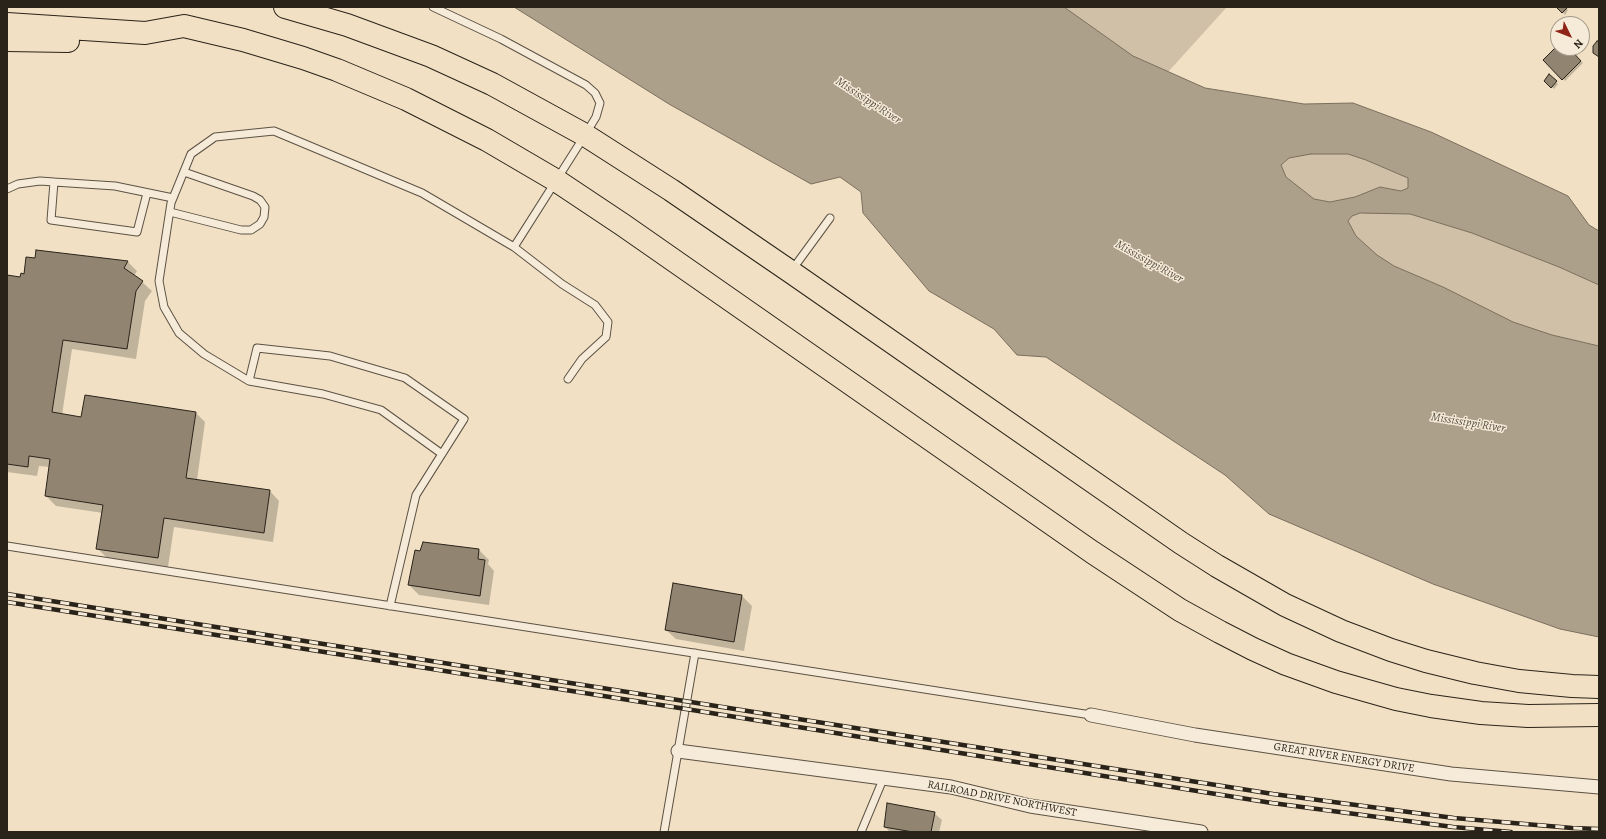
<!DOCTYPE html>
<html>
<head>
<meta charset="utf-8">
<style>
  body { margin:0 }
  #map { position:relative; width:1606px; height:839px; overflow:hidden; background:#f1e0c4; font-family:Alegreya,serif }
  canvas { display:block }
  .frame { position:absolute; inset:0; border:8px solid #2a2319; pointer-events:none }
  .north { position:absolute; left:1550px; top:16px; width:40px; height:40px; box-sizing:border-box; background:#f6ebd9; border:1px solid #a49b8c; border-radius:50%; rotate:133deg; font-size:11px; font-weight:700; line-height:16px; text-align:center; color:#2a2319 }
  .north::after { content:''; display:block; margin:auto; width:14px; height:18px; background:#8f2418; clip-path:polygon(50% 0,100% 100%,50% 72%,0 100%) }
</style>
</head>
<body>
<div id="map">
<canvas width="1606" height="839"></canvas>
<div class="frame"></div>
<div class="north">N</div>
</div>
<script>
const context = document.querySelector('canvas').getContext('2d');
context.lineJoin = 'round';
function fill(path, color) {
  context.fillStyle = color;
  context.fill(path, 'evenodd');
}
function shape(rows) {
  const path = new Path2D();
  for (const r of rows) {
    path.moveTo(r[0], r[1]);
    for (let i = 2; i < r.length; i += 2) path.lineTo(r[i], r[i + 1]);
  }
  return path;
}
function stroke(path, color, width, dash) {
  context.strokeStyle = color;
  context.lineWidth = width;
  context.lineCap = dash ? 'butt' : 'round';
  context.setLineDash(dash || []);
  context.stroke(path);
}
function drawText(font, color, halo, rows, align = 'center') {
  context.font = font + ' Alegreya,serif';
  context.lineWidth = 3;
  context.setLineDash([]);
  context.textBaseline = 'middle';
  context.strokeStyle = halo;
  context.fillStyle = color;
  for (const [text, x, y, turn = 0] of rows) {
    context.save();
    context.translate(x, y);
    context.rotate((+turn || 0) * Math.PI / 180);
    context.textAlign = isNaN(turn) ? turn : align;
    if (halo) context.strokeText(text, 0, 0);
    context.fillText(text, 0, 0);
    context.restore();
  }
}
fill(shape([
  [1064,7,1227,7,1168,72,1133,56],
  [1311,154,1348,154,1366,160,1408,178,1408,188,1401,191,1380,187,1355,197,1330,202,1314,199,1286,177,1281,165,1289,158],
  [1393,212,1410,214,1472,233,1559,267,1599,285,1599,346,1552,335,1513,322,1443,287,1394,266,1377,255,1356,236,1348,221,1352,216,1360,213]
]), '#cfc0a7');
const water = shape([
  [514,7,1064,7,1133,56,1205,88,1304,104,1353,103,1431,132,1568,196,1589,225,1599,231,1599,285,1559,267,1472,233,1410,214,1360,213,1352,216,1348,221,1356,236,1377,255,1394,266,1443,287,1513,322,1552,335,1599,346,1599,637,1560,629,1433,584,1269,514,1225,475,1046,357,1017,355,994,329,929,291,863,213,861,192,840,177,811,184,669,104,514,7],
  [1311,154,1348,154,1366,160,1408,178,1408,188,1401,191,1380,187,1355,197,1330,202,1314,199,1286,177,1281,165,1289,158,1311,154]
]);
fill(water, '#ada08a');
stroke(water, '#796e5d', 1);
fill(shape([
  [1558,7,1565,7,1568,10,1565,15],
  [1558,47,1558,48,1567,48,1583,63,1565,81,1544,60],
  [1549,76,1558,84,1554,89,1545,81],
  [37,251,128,262,137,271,134,276,142,282,152,291,145,301,136,359,72,349,62,415,82,418,196,413,205,422,197,480,270,491,279,501,273,542,174,527,168,567,107,558,97,548,103,513,56,506,46,496,50,467,39,466,37,476,7,472,7,276,21,278,25,276,36,260],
  [424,543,479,550,489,560,488,564,494,571,489,605,419,595,409,585],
  [674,585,742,596,752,606,744,651,676,639,666,630],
  [934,813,942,820,939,832,890,832,885,827]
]), '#0003');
const building = shape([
  [1556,7,1566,7,1567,8,1562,13,1556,7],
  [1597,41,1599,41,1599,57,1593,53,1593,46,1597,41],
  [1558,45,1558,48,1569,48,1581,61,1562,80,1543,60,1558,45],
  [1549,74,1557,81,1551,88,1544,81,1549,74],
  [36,250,128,261,124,268,143,281,136,291,127,349,63,340,52,412,81,417,85,395,196,412,186,478,270,490,264,533,164,518,158,558,96,549,103,505,45,496,50,459,29,456,28,467,7,464,7,275,20,277,21,273,24,274,26,257,35,258,36,250],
  [423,542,479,549,478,559,485,560,480,596,408,585,415,550,420,551,423,542],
  [673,583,742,595,734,642,665,630,673,583],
  [887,803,935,812,931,832,913,832,884,827,887,803]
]);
fill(building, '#918572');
stroke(building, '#2a2319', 1);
const lane = shape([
  [433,7,501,39,586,85,595,93,600,103,596,117,585,135,514,247],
  [54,182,51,220,137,232,147,193],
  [7,189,18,184,40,181,54,182,115,186,173,198],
  [170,212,241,230,251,230,260,224,264,217,265,207,260,200,253,196,184,172],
  [792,270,830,218],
  [249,381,323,394,381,410,442,454],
  [7,546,1091,715],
  [390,606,416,495,464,419,405,378,330,356,257,348,249,381,204,354,179,333,164,307,159,281,171,203,191,154,215,137,274,131,422,193,514,247,562,284,595,305,608,322,606,337,582,359,568,379],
  [664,832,695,653],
  [861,832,884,777]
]);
const street = shape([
  [1091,715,1195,735,1451,774,1599,787],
  [678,751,951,787,1030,806,1201,832]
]);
const highway = shape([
  [285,7,347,25,431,56,492,84,585,135,671,190,791,272,1181,543,1217,566,1285,605,1341,631,1391,650,1426,661,1475,673,1519,681,1572,686,1599,687],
  [7,24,145,33,184,26,243,40,303,58,337,70,406,99,487,140,557,181,623,225,1092,552,1180,610,1220,632,1253,649,1286,664,1336,682,1396,699,1431,706,1481,713,1528,716,1599,715],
  [7,40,68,41]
]);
stroke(lane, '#5c5244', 9);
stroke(street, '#5c5244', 15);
stroke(highway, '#2a2319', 24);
stroke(lane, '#f6ebd9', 7);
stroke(street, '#f6ebd9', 13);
stroke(highway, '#f1e0c4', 22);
const rail = shape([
  [7,594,1273,794,1454,818,1572,828,1599,829],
  [7,602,686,709,1272,803,1453,827,1511,832]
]);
stroke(rail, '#2a2319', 4.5);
stroke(rail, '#f6ebd9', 3, [9]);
drawText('11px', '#2a2319', '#f6ebd9', [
  ["GREAT RIVER ENERGY DRIVE",1344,758,9],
  ["RAILROAD DRIVE NORTHWEST",1002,799,11]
]);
drawText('italic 12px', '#584f41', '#f6ebd9', [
  ["Mississippi River",868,101,33],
  ["Mississippi River",1149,262,29],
  ["Mississippi River",1468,423,9]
]);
</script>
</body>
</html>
